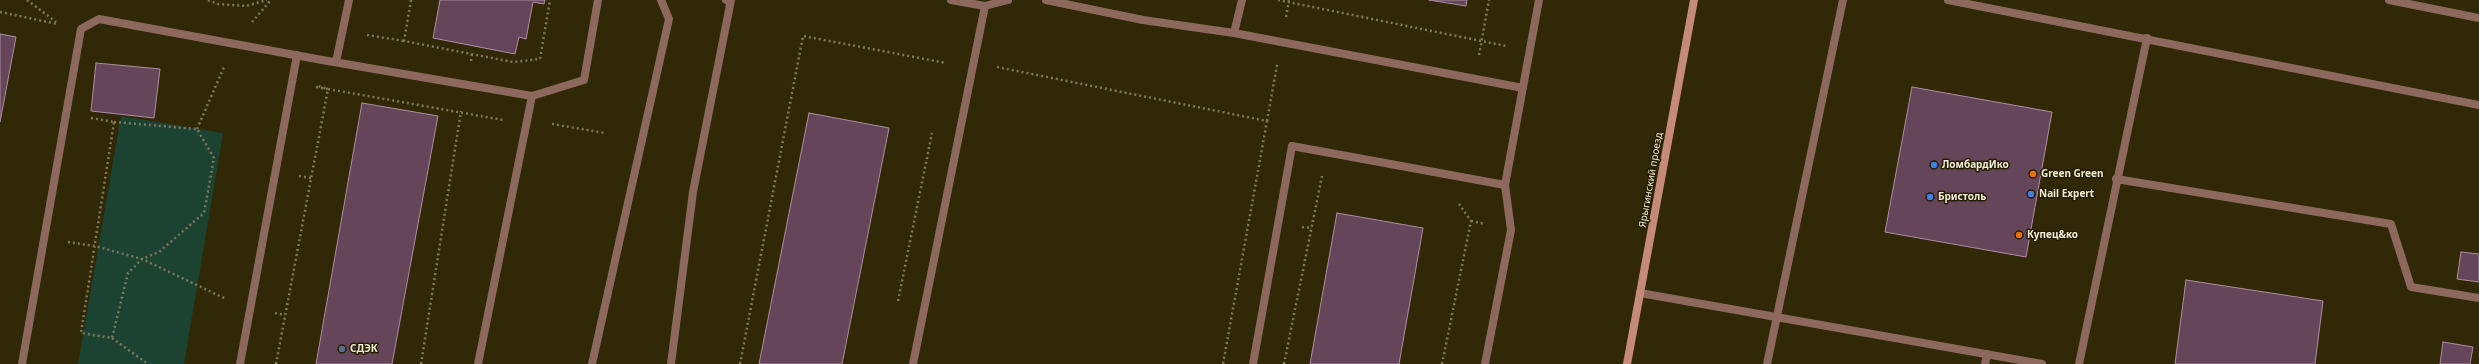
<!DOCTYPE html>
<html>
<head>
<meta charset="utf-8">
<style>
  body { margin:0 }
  canvas { display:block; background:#302807 }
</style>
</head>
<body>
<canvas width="2479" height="364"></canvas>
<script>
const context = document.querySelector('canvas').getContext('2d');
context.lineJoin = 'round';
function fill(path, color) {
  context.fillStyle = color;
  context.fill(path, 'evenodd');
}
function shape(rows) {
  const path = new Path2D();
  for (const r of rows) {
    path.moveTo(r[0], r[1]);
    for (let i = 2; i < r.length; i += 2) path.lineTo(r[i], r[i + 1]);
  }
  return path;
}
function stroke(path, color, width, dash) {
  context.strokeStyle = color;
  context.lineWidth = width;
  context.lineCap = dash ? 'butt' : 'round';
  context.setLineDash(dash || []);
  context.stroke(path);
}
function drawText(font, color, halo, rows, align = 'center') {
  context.font = font + ' "Noto Sans",sans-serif';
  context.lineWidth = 3;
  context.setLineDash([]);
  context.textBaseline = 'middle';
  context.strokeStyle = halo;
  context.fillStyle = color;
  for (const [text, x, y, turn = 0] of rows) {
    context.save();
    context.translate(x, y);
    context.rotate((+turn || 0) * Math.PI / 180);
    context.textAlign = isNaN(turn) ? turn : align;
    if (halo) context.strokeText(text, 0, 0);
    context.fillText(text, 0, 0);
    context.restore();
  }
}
fill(shape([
  [121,116,223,133,184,364,78,364]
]), '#1c4232');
const building = shape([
  [440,0,545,0,544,4,533,2,526,39,519,37,515,54,433,38,440,0],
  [1429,0,1467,0,1466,6,1429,0],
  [0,34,16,37,0,122,0,34],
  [96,63,160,69,154,118,91,111,96,63],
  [1912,87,2052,112,2026,257,1885,232,1912,87],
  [362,103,438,116,392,364,316,364,362,103],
  [809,113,889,128,842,364,759,364,809,113],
  [1337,213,1423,228,1399,364,1310,364,1337,213],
  [2461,252,2479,254,2479,282,2457,279,2461,252],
  [2186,280,2323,301,2315,364,2175,364,2186,280],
  [2443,342,2473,347,2470,364,2440,364,2443,342]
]);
fill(building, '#65455a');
stroke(building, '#af8da2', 1);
stroke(shape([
  [27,0,56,22],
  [208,0,218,4,246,6,267,0],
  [411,0,404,41,513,62,540,59,550,0],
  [1278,0,1506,46],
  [0,12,57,24],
  [1286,17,1289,0],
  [252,22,271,0],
  [367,35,404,41],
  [1479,55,1489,0],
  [471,61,472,53],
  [997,67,1267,121,1223,364],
  [316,87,328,89,318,86],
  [91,118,114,122],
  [1267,121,1277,65],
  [114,122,197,129,214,158,204,213,159,252,142,259,128,273,112,338,81,333,114,122],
  [552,124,605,133],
  [197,129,224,67],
  [299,176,311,178],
  [1471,221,1485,224],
  [1302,227,1312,228],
  [68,242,95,246,142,259,226,299],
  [898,301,932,133],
  [275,313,285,315],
  [112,338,148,364],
  [276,364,328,89,503,120],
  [421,364,461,111],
  [740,364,803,36,946,63],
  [1284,364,1322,176],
  [1442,364,1471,221,1459,204]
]), '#7e785c', 2.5, [2, 3]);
stroke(shape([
  [951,0,985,6,1008,0],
  [1046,0,1143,20,1234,33,1523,88],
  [1948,0,2479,105],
  [1234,33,1242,0],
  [336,62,349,0],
  [2116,179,2391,224,2411,287,2479,298],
  [1640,293,2042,364],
  [22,364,81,29,99,19,322,60,532,96],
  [240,364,297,55],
  [478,364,532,96,584,80,598,0],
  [592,364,669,19,661,0],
  [671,364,693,192,731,0,730,2,726,0],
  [913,364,985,6],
  [1253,364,1292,146,1505,185],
  [1485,364,1511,230,1505,185,1539,0],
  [1767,364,1843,0],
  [1985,364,1987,354],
  [2079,364,2147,38]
]), '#8d685c', 8);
stroke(shape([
  [2389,0,2479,18]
]), '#8d685c', 8);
stroke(shape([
  [1627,364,1694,0]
]), '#c68b78', 8);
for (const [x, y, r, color] of [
  [1934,165,4,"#3f7fe0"],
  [2033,174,4,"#e8710a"],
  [2031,194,4,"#3f7fe0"],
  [1930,197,4,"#3f7fe0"],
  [2019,235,4,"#e8710a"],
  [342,349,4,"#5c6f8a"]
]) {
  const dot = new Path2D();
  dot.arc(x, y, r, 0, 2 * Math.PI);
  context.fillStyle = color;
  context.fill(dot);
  stroke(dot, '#261e00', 1.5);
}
drawText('bold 10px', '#f0ecd9', '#261e00', [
  ["ЛомбардИко",1942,165],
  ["Green Green",2041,174],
  ["Nail Expert",2039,194],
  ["Бристоль",1938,197],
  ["Купец&ко",2027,235],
  ["СДЭК",350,349]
], 'left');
drawText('10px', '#f0ecd9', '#261e00', [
  ["Ярыгинский проезд",1651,180,-80]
]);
</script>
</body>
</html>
